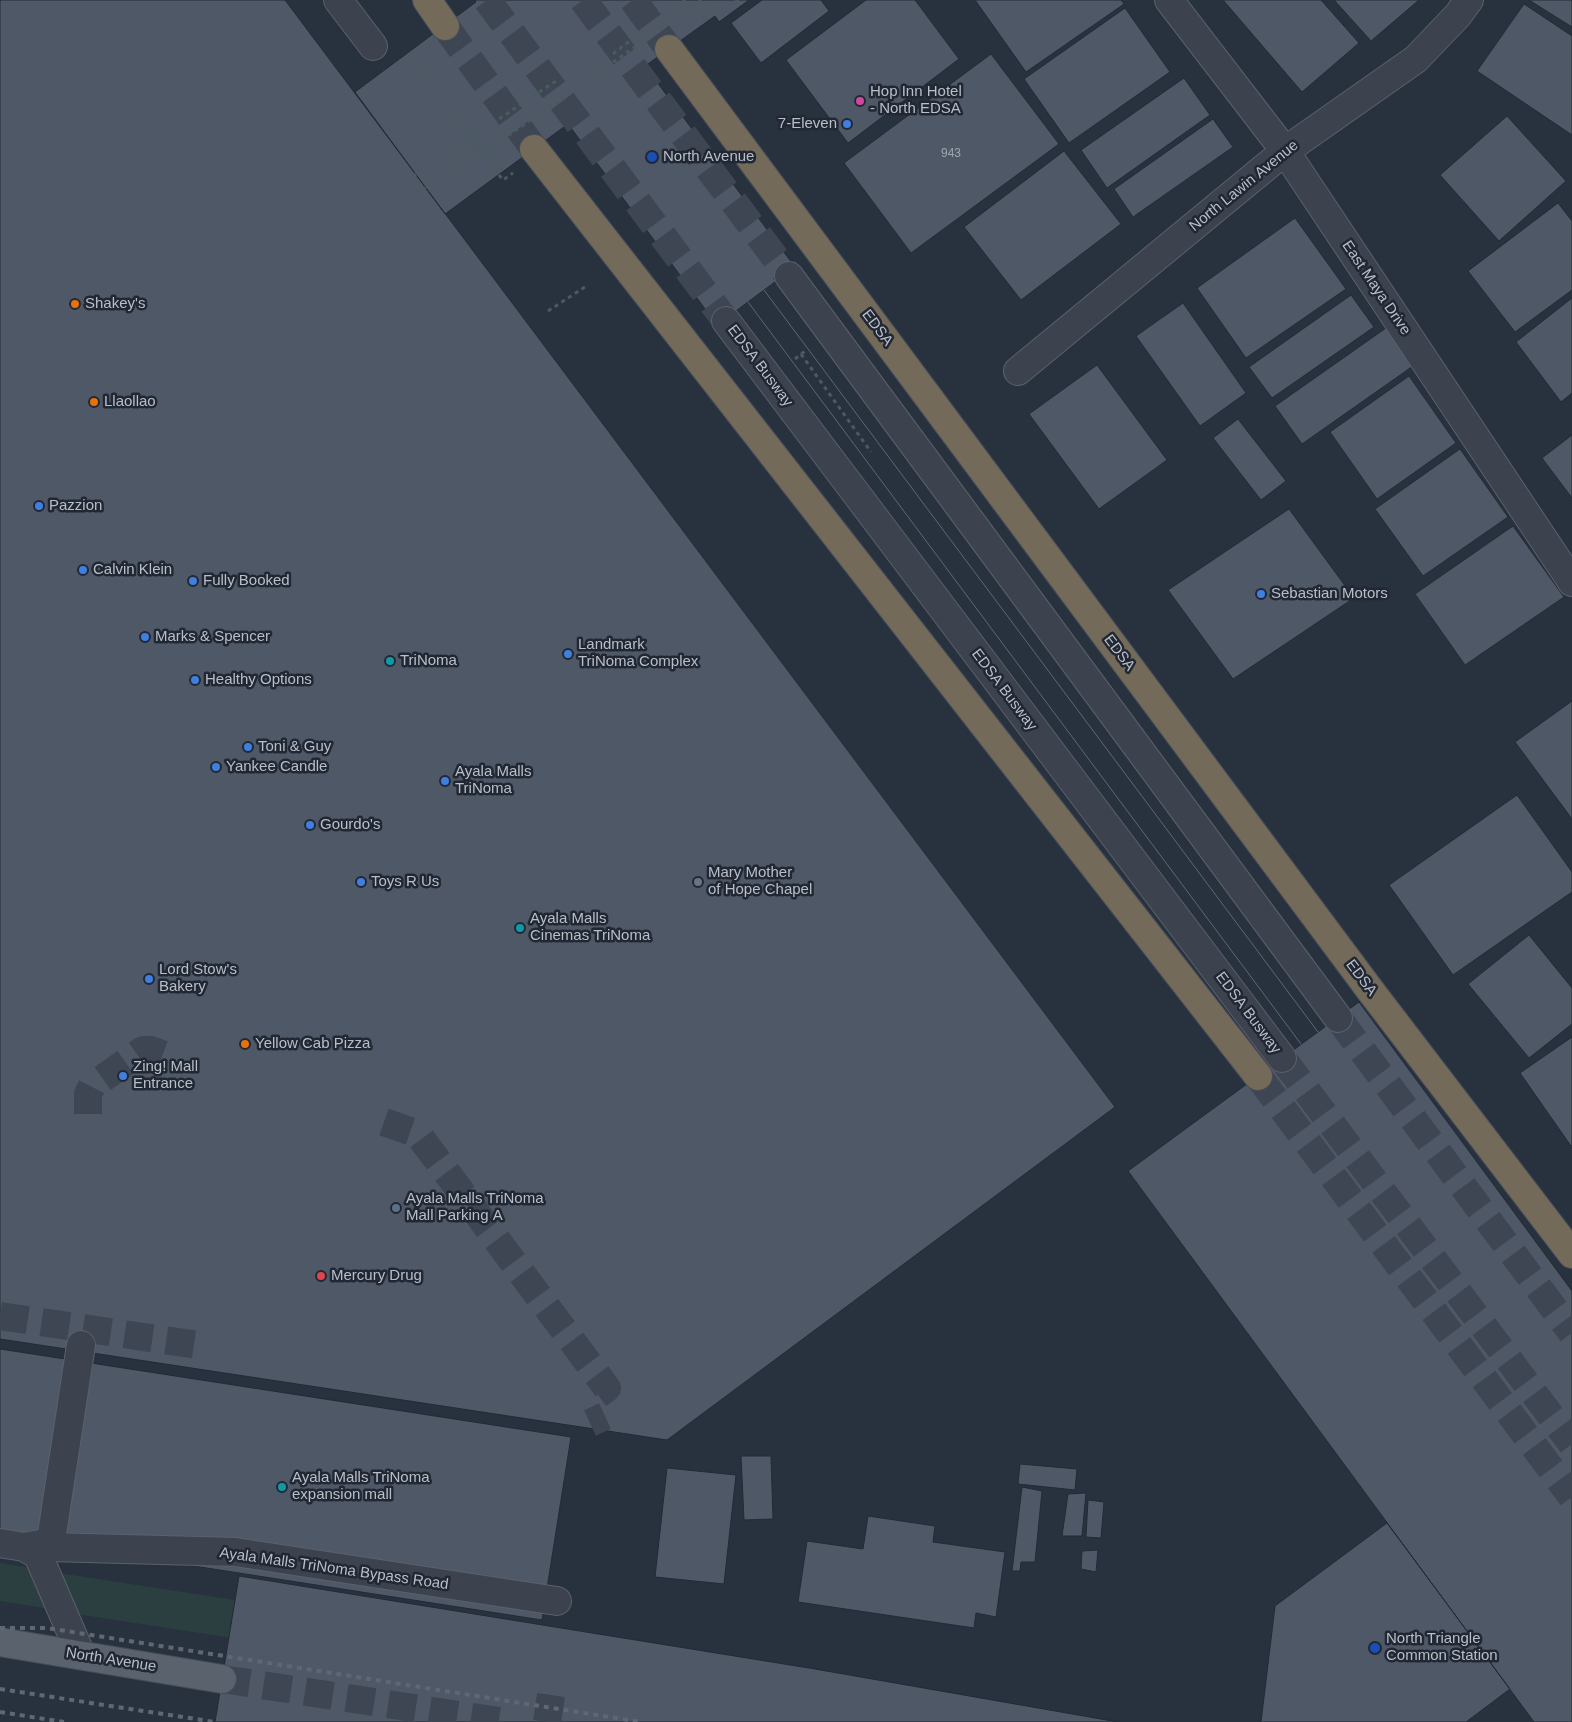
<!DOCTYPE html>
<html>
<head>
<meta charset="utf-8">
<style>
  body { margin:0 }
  canvas { display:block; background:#28313e }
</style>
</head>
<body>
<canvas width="1572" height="1722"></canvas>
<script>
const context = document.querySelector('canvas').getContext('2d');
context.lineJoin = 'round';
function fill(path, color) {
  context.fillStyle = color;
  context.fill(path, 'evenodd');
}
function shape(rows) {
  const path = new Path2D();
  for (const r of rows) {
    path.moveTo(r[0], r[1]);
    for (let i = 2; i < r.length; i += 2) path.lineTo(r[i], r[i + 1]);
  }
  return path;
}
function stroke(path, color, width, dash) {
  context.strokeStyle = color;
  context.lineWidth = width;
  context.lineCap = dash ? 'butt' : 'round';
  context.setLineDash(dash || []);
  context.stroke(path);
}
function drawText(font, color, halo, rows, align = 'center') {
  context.font = font + ' Helvetica,sans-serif';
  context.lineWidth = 5;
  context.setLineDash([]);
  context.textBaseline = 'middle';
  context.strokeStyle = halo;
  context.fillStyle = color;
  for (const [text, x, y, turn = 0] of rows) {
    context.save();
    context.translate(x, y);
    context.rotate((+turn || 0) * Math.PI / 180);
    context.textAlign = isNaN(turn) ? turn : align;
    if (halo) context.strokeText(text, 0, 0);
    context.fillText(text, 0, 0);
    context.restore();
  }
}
fill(shape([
  [0,1563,32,1568,50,1609,0,1601],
  [52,1572,1032,1722,778,1722,70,1613]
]), '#2b3e40');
const building = shape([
  [0,0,285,0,1115,1107,667,1440,0,1339,0,0],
  [475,0,749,0,719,22,715,16,645,66,795,267,717,325,568,124,445,214,355,92,476,2,475,0],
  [762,0,821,0,829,11,761,63,731,23,762,0],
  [866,0,915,0,959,59,848,143,786,60,866,0],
  [975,0,1121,0,1124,4,1026,72,975,0],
  [1223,0,1321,0,1359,43,1302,92,1223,0],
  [1334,0,1419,0,1371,41,1334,0],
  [1529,0,1572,0,1572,27,1529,0],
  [1524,4,1572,36,1572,135,1477,71,1524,4],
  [1125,8,1170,72,1069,143,1024,79,1125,8],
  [991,54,1059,144,911,253,844,163,991,54],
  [1184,78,1210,115,1107,188,1081,150,1184,78],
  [1507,116,1566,181,1499,241,1440,175,1507,116],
  [1213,119,1233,147,1133,217,1114,189,1213,119],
  [1064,151,1121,224,1021,300,964,227,1064,151],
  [1558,203,1572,221,1572,290,1515,332,1468,271,1558,203],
  [1295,218,1346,289,1246,358,1197,288,1295,218],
  [1351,295,1374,327,1272,398,1249,367,1351,295],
  [1572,298,1572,393,1561,402,1516,342,1572,298],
  [1183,303,1246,393,1200,426,1136,336,1183,303],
  [1386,328,1413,366,1302,444,1275,406,1386,328],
  [1097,365,1167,460,1099,509,1029,414,1097,365],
  [1409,376,1456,443,1377,499,1330,432,1409,376],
  [1238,419,1286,481,1261,500,1213,438,1238,419],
  [1572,435,1572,498,1542,458,1572,435],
  [1460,449,1508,517,1423,576,1375,509,1460,449],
  [1289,509,1354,598,1233,679,1168,590,1289,509],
  [1513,526,1564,597,1465,665,1415,594,1513,526],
  [1572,701,1572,819,1515,742,1572,701],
  [1517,795,1572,872,1572,892,1453,975,1389,885,1517,795],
  [1529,935,1572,988,1572,1024,1529,1058,1468,984,1529,935],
  [1359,1002,1572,1291,1572,1722,1534,1722,1128,1171,1359,1002],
  [1572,1037,1572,1145,1571,1146,1520,1073,1572,1037],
  [0,1349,571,1437,542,1620,0,1536,0,1349],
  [741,1456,771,1456,773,1519,744,1520,741,1456],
  [1020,1464,1077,1469,1075,1490,1018,1484,1020,1464],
  [667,1468,736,1475,724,1584,655,1577,667,1468],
  [1022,1487,1042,1491,1035,1562,1021,1562,1020,1571,1012,1571,1022,1487],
  [1086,1493,1082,1536,1062,1536,1068,1494,1086,1493],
  [1088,1500,1104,1502,1101,1538,1086,1537,1088,1500],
  [868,1516,935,1526,933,1542,1005,1552,996,1617,976,1613,974,1628,798,1602,807,1541,863,1549,868,1516],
  [1387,1523,1510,1689,1466,1722,1261,1722,1275,1606,1387,1523],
  [1098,1550,1096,1572,1081,1569,1082,1551,1098,1550],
  [239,1576,815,1669,1118,1722,215,1722,239,1576]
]);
fill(building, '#4f5867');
stroke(building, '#232a36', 1);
stroke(shape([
  [487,0,726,321],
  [583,0,789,276],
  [1338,1018,1572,1333],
  [1282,1058,1572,1444],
  [88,1114,88,1094,92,1086,143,1050,151,1050,167,1056],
  [384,1122,418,1134,607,1388,592,1399],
  [0,1316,198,1345],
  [590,1423,605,1416],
  [547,1722,551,1695]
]), '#3e4653', 28, [28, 14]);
stroke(shape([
  [222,1679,505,1722]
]), '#3e4653', 28, [28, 14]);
stroke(shape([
  [633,0,669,49],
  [445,26,534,149],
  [1258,1076,1572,1497]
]), '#3e4653', 28, [28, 14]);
const minor = shape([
  [338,0,373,46],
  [1169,0,1285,151,1572,582],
  [789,276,1338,1018],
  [726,321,1282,1058],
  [1018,371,1285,151,1416,59,1458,15,1469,0],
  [0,1543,24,1547,40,1544,50,1547,81,1345],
  [24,1547,38,1555,81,1655],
  [50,1547,235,1552,557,1601]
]);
const major = shape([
  [0,1642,222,1679]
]);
const highway = shape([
  [427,0,445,26],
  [669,49,1370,990,1572,1254],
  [534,149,1258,1076]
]);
stroke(minor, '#5a616c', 30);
stroke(major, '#464c58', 30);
stroke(highway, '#474e59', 30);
stroke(shape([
  [735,0,739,0],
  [699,2,701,0],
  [663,16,685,0],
  [703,19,728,0],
  [411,51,482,154,503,180,513,173],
  [613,54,640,33],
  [474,135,503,172],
  [491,148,503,163],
  [406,181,559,79],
  [415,193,431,185,477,149,469,139],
  [548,311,588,285],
  [801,354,871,452],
  [795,359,805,351]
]), '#4a5b5e', 3, [4, 4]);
stroke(minor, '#3c434f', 28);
stroke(major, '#5a626e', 28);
stroke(highway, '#746a5a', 28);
stroke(shape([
  [764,290,1318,1032],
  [748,302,1301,1044]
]), '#5f6775', 1);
stroke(shape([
  [0,1628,47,1628,641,1722],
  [0,1689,215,1722],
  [0,1712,64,1722]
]), '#5f6775', 4, [5, 5]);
stroke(shape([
  [482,154,699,2]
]), '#4a5b5e', 3, [4, 4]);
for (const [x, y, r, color] of [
  [860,101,5,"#d1479c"],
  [847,124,5,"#3f7fe0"],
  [652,157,6,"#1a4fb4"],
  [75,304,5,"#e8710a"],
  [94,402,5,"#e8710a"],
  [39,506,5,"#3f7fe0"],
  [83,570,5,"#3f7fe0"],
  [193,581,5,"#3f7fe0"],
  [1261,594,5,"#3f7fe0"],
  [145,637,5,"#3f7fe0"],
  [568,654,5,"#3f7fe0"],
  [390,661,5,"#0f9aa8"],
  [195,680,5,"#3f7fe0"],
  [248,747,5,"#3f7fe0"],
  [216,767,5,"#3f7fe0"],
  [445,781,5,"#3f7fe0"],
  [310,825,5,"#3f7fe0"],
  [361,882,5,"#3f7fe0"],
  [698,882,5,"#6b7280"],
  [520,928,5,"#0f9aa8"],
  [149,979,5,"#3f7fe0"],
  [245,1044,5,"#e8710a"],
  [123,1076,5,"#3f7fe0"],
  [396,1208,5,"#5c6f8a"],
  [321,1276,5,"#e0444e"],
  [282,1487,5,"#0f9aa8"],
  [1375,1648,6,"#1a4fb4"]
]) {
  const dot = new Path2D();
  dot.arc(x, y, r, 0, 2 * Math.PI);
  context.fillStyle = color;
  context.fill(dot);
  stroke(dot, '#212834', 2);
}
drawText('12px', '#9ea5b0', null, [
  ["943",951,154]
]);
drawText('15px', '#b9bfc9', '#212834', [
  ["Hop Inn Hotel",870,92],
  ["- North EDSA",870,109],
  ["7-Eleven",837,124,"right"],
  ["North Avenue",663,157],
  ["Shakey's",85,304],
  ["Llaollao",104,402],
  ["Pazzion",49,506],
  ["Calvin Klein",93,570],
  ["Fully Booked",203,581],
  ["Sebastian Motors",1271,594],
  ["Marks & Spencer",155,637],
  ["Landmark",578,645],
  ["TriNoma Complex",578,662],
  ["TriNoma",400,661],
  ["Healthy Options",205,680],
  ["Toni & Guy",258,747],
  ["Yankee Candle",226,767],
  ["Ayala Malls",455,772],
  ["TriNoma",455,789],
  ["Gourdo's",320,825],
  ["Mary Mother",708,873],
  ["of Hope Chapel",708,890],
  ["Toys R Us",371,882],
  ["Ayala Malls",530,919],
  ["Cinemas TriNoma",530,936],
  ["Lord Stow's",159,970],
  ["Bakery",159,987],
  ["Yellow Cab Pizza",255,1044],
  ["Zing! Mall",133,1067],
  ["Entrance",133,1084],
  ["Ayala Malls TriNoma",406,1199],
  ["Mall Parking A",406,1216],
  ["Mercury Drug",331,1276],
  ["Ayala Malls TriNoma",292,1478],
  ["expansion mall",292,1495],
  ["North Triangle",1386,1639],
  ["Common Station",1386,1656]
], 'left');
drawText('15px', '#b9bfc9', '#212834', [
  ["North Lawin Avenue",1244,186,-39],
  ["East Maya Drive",1376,288,56],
  ["EDSA",877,328,53],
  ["EDSA Busway",760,366,53],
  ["EDSA",1119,653,53],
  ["EDSA Busway",1004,690,53],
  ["EDSA",1361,978,53],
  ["EDSA Busway",1248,1013,53],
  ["Ayala Malls TriNoma Bypass Road",334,1569,8],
  ["North Avenue",111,1660,9]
]);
</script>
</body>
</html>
